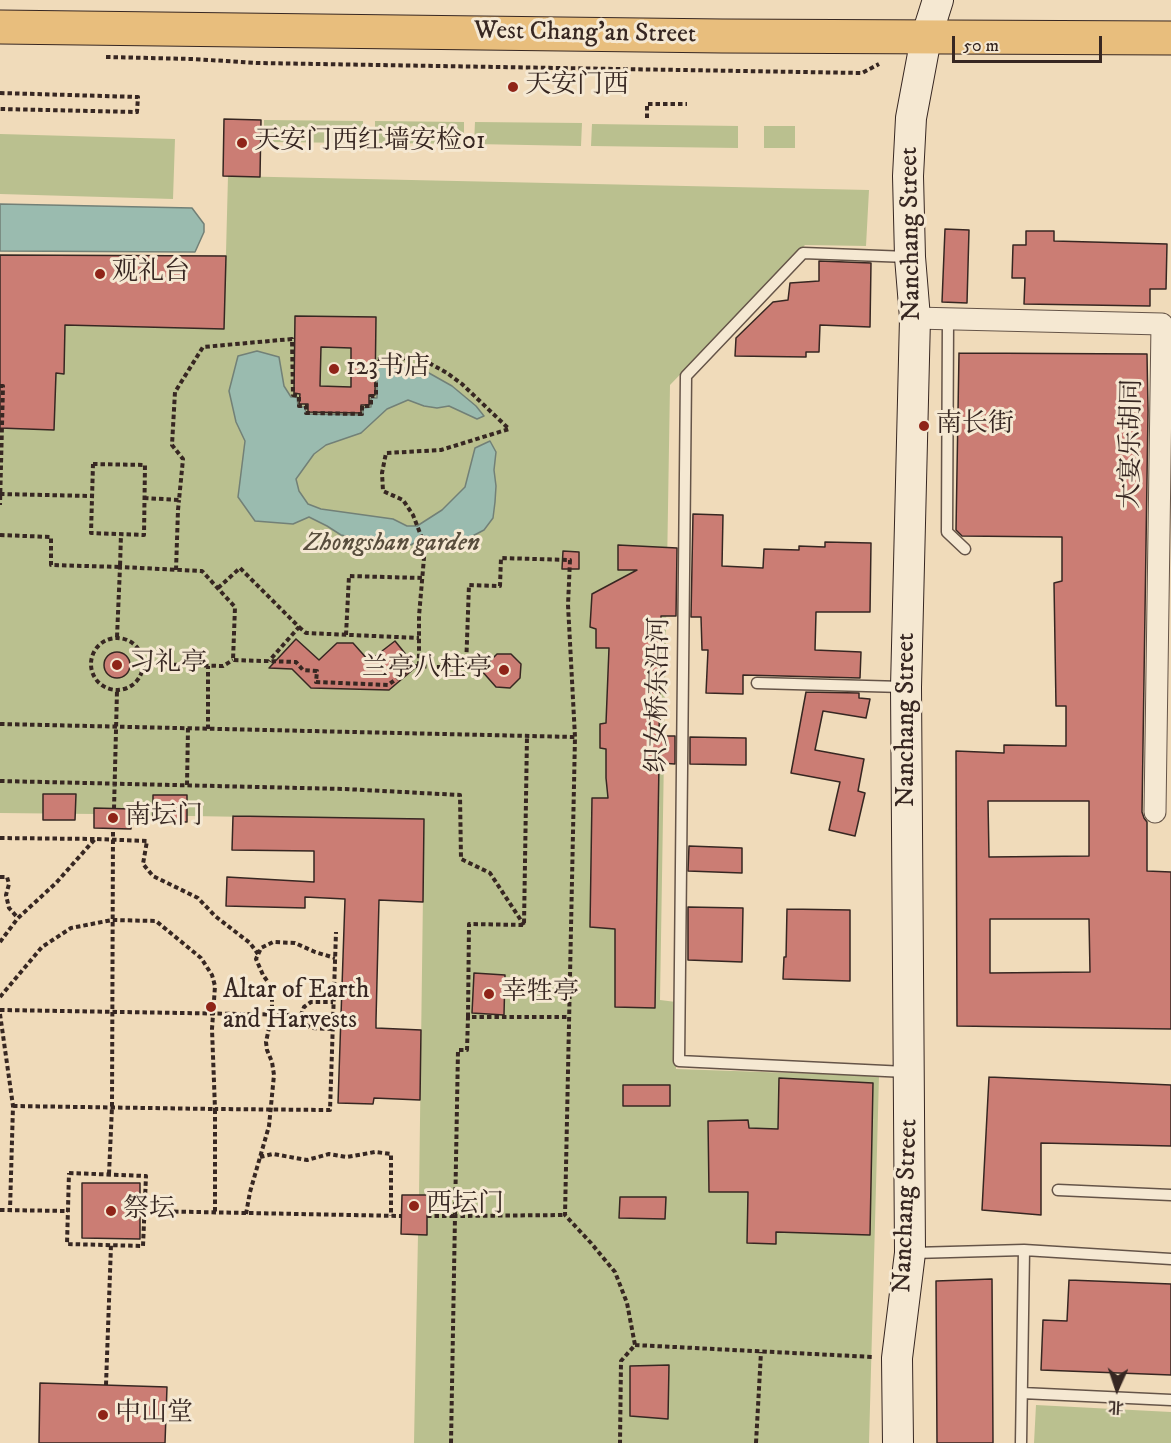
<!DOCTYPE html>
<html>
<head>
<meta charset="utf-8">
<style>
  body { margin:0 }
  #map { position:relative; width:1171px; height:1443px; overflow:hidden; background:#f0dbba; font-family:"IM FELL DW Pica","Noto Serif SC",serif }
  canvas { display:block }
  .north { position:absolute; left:1087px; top:1359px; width:60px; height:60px; -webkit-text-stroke:4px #f5e8d2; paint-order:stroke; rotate:183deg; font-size:16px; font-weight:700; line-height:24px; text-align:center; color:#372722 }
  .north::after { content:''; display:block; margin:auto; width:21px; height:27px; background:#372722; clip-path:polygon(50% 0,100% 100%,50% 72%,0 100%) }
  .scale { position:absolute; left:952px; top:36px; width:150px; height:27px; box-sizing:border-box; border:3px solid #372722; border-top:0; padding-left:8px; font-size:18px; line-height:21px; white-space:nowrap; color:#372722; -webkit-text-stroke:4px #f5e8d2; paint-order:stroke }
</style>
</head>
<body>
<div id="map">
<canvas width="1171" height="1443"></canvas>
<div class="north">北</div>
<div class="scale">50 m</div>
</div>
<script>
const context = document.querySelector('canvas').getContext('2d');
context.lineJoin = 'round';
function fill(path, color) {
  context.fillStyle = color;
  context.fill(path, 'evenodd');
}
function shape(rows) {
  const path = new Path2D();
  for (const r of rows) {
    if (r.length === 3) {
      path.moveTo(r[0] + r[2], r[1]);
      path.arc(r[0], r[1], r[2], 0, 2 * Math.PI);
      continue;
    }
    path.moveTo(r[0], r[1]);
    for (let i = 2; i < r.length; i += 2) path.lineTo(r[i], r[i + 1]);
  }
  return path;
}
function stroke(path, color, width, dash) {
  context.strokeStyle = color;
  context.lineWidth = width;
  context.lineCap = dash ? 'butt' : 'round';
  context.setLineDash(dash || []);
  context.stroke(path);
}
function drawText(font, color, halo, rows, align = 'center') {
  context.font = font + ' "IM FELL DW Pica","Noto Serif SC",serif';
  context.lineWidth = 6;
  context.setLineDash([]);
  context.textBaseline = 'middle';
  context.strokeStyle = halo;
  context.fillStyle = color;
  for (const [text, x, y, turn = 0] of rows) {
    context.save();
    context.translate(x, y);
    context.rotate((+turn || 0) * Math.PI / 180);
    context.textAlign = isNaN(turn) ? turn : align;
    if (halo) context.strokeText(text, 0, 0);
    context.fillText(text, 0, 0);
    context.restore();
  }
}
fill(shape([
  [264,120,363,121,363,143,264,142],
  [375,121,464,122,464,144,375,143],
  [475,122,582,123,581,146,474,144],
  [592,124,738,126,738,148,591,146],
  [764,126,795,126,795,148,764,148],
  [0,134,175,139,173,199,0,194],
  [228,176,869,190,866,246,805,245,670,385,660,1000,676,1002,676,1069,879,1076,869,1443,414,1443,418,1235,427,1234,427,1196,419,1195,424,820,132,815,132,810,94,814,0,813,0,324,224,329],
  [1036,1405,1171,1412,1171,1443,1034,1443]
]), '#bac08f');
const water = shape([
  [0,204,192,208,204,224,204,232,195,252,0,251,0,204],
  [257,351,279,357,284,386,291,397,297,397,298,407,305,407,306,414,363,415,363,408,371,407,371,398,377,398,377,366,413,364,452,386,476,406,484,416,477,419,449,406,437,408,424,406,408,400,387,409,361,433,326,445,314,454,296,479,299,491,308,504,321,509,393,519,407,526,417,526,442,510,465,487,475,448,490,441,496,452,494,470,496,486,495,502,493,518,484,530,465,540,421,539,409,546,399,544,378,543,341,535,327,526,309,517,293,524,255,521,238,497,245,441,236,422,229,391,238,356,257,351]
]);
fill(water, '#9abbaf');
stroke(water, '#728077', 1.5);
const building = shape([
  [224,119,261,120,260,177,223,176,224,119],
  [945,229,969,230,967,303,942,302,945,229],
  [1026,231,1054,231,1054,241,1167,244,1166,289,1150,289,1150,306,1024,304,1025,278,1012,278,1013,245,1026,245,1026,231],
  [0,255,226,256,224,329,65,325,64,374,56,373,54,430,0,428,0,255],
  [819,261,871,263,870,327,820,325,819,352,806,352,806,357,735,356,736,338,773,302,788,300,790,283,819,281,819,261],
  [295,316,376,317,375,395,369,395,369,405,361,405,361,413,308,412,308,404,299,404,300,394,294,393,295,316],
  [321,347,351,348,351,387,320,386,321,347],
  [959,353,1147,354,1148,411,1142,812,1144,818,1147,822,1147,871,1171,872,1171,1029,957,1026,956,751,1004,753,1004,745,1066,746,1066,706,1056,706,1054,583,1062,581,1062,537,962,536,956,530,959,353],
  [988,801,1089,801,1089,856,989,857,988,801],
  [990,919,1089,919,1090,972,990,973,990,919],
  [693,514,723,515,722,566,763,568,764,549,799,550,799,546,825,547,825,542,871,543,870,612,816,612,815,650,861,652,860,678,743,675,743,694,706,693,708,650,702,650,701,617,691,617,693,514],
  [618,545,677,548,676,616,661,616,659,736,675,736,675,764,659,763,655,1008,615,1007,615,929,590,927,592,798,608,798,606,778,606,749,600,748,600,724,606,723,609,648,596,648,596,629,590,627,592,594,637,570,618,570,618,545],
  [563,551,579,552,579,569,562,569,563,551],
  [296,639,319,660,337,643,353,643,369,661,395,641,416,667,389,690,311,688,292,669,269,668,296,639],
  [117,665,13],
  [497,654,511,654,521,664,520,678,510,688,496,687,481,670,497,654],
  [806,692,859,693,859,698,870,699,866,718,823,711,815,750,864,759,858,791,865,793,855,836,829,830,840,782,791,773,806,692],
  [690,737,746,738,746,765,690,764,690,737],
  [43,794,76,794,75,820,43,820,43,794],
  [153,795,187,795,187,822,153,821,153,795],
  [94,808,132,809,131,829,94,828,94,808],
  [233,816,424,819,423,902,379,900,376,1020,376,1028,421,1030,420,1100,374,1098,373,1104,338,1103,345,899,305,897,305,908,226,906,227,877,314,882,314,851,232,850,233,816],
  [689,846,742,848,742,873,688,871,689,846],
  [688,907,743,908,742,962,688,960,688,907],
  [787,909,850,910,850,981,783,979,784,957,786,957,787,909],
  [474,973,505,975,504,1015,472,1013,474,973],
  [989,1077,1171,1085,1171,1146,1041,1143,1041,1215,982,1210,989,1077],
  [779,1078,873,1083,870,1235,776,1232,776,1244,747,1243,748,1192,709,1192,708,1121,748,1120,749,1128,778,1129,779,1078],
  [623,1085,670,1085,670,1106,623,1106,623,1085],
  [82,1183,140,1183,140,1239,82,1238,82,1183],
  [402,1195,427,1195,427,1235,401,1234,402,1195],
  [620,1197,666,1197,665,1219,619,1218,620,1197],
  [992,1279,993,1443,937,1443,936,1281,992,1279],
  [1069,1280,1171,1284,1171,1375,1041,1370,1043,1320,1067,1321,1069,1280],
  [669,1365,668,1419,630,1416,630,1366,669,1365],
  [40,1383,167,1387,165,1443,39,1443,40,1383]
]);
fill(building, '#cb7d74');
stroke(building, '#372722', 1.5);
const lane = shape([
  [948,319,947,532,965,549],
  [757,683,903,687],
  [906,1072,679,1061,686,376,803,253,908,257],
  [1058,1190,1171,1195],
  [913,1253,1024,1250,1171,1259],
  [1022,1393,1171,1400],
  [1021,1443,1024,1250]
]);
const street = shape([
  [915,318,1162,324,1155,812]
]);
const secondary = shape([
  [898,1443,897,1358,910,1253,906,687,915,318,910,257,908,176,911,118,926,38,938,0]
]);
const highway = shape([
  [0,27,722,36,1171,38]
]);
stroke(lane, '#655448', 13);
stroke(street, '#655448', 23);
stroke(secondary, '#372722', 32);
stroke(highway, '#372722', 35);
stroke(shape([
  [106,57,193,59,257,63,862,73,879,64],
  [0,93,138,97,137,112,0,109],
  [647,118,647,104,687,104],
  [0,386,3,386,0,505],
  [93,464,145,465,144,535,91,533,93,464],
  [0,494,92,496],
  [144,498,179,500,183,459,172,445,175,392,203,347,292,339,293,395,299,396,299,406,306,406,306,413,362,414,362,406,371,406,371,396,376,396,376,359,420,358,447,373,462,384,509,429,441,450,386,453,382,473,383,491,403,500,413,515,425,546,419,616,419,666],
  [0,535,51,537,51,565,120,567,121,534],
  [176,570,178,510,179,500],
  [218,588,240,568,299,627,269,661],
  [299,627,306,633,419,638],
  [346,635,349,576,422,578],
  [117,637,120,567,202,571,235,607,233,660,296,662,303,670,317,671,316,682,388,685,414,666,466,668,469,585,500,586,501,558,570,560,568,605,575,737,565,1215,591,1243,615,1272,627,1303,635,1345,621,1361,620,1443],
  [117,664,26],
  [144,664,223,666,233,660],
  [0,724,575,737],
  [208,729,208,666],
  [0,781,345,789,460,795,461,859,490,873,524,925],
  [187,785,188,728],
  [114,809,117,691],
  [0,838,95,839],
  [0,877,7,877,9,884,6,895,9,908,18,918],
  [0,942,18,918,56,883,95,839,147,841,143,864,153,876,198,898,215,916,250,943,258,954],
  [0,997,42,947,71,928,112,920,156,921,201,958,212,975,215,986,212,1029,215,1109,330,1110,336,932],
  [0,1010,301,1015],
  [0,1014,13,1106,10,1210],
  [468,1017,469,924,524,925,527,736],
  [332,1029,311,1028,304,1023,301,1015,304,1007,311,1002,333,1002],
  [13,1106,215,1109,215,1213],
  [260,1157,273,1154,307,1160,329,1154,347,1157,375,1152,391,1154,391,1216],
  [69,1173,146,1176,143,1246,67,1244,69,1173],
  [109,1174,112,1107,113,829],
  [0,1210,68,1211],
  [144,1211,402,1216],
  [246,1214,250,1192,269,1126,274,1075,272,1062,267,1050,266,1042,272,1014,272,988,263,975,256,959,261,948,273,942,295,943,315,952,335,958],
  [427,1216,455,1216,458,1050,467,1050,468,1017,569,1017],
  [635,1345,873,1357],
  [106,1385,111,1245],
  [451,1443,455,1216,565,1215],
  [756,1443,761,1352]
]), '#372722', 4, [4.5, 3]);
stroke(lane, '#f5e8d2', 10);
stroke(street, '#f5e8d2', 21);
stroke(secondary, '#f5e8d2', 30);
stroke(highway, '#e8be7d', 33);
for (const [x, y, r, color] of [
  [513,87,6,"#8f2418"],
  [242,143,6,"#8f2418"],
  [100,274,6,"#8f2418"],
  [334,369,6,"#8f2418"],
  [924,426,6,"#8f2418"],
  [117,665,6,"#8f2418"],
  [504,670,6,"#8f2418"],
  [113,818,6,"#8f2418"],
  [489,994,6,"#8f2418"],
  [211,1007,6,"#8f2418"],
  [414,1206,6,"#8f2418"],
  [111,1211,6,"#8f2418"],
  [103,1415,6,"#8f2418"]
]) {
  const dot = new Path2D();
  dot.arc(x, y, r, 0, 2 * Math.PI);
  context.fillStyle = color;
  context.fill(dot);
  stroke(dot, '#f5e8d2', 2);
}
drawText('26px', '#372722', '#f5e8d2', [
  ["West Chang'an Street",585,34,1],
  ["Nanchang Street",912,234,-91],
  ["大宴乐胡同",1133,444,-89],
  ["织女桥东沿河",660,695,-89],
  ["Nanchang Street",908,720,-90],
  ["Nanchang Street",907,1206,-88]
]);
drawText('26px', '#372722', '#f5e8d2', [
  ["天安门西",525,87],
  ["天安门西红墙安检01",254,143],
  ["观礼台",112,274],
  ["123书店",346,369],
  ["南长街",936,426],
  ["习礼亭",129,665],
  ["兰亭八柱亭",492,670,"right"],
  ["南坛门",125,818],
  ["Altar of Earth",223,992],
  ["and Harvests",223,1022],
  ["幸牲亭",501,994],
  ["西坛门",426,1206],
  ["祭坛",123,1211],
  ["中山堂",115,1415]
], 'left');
drawText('italic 26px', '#584d3d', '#f5e8d2', [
  ["Zhongshan garden",392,545]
]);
</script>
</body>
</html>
